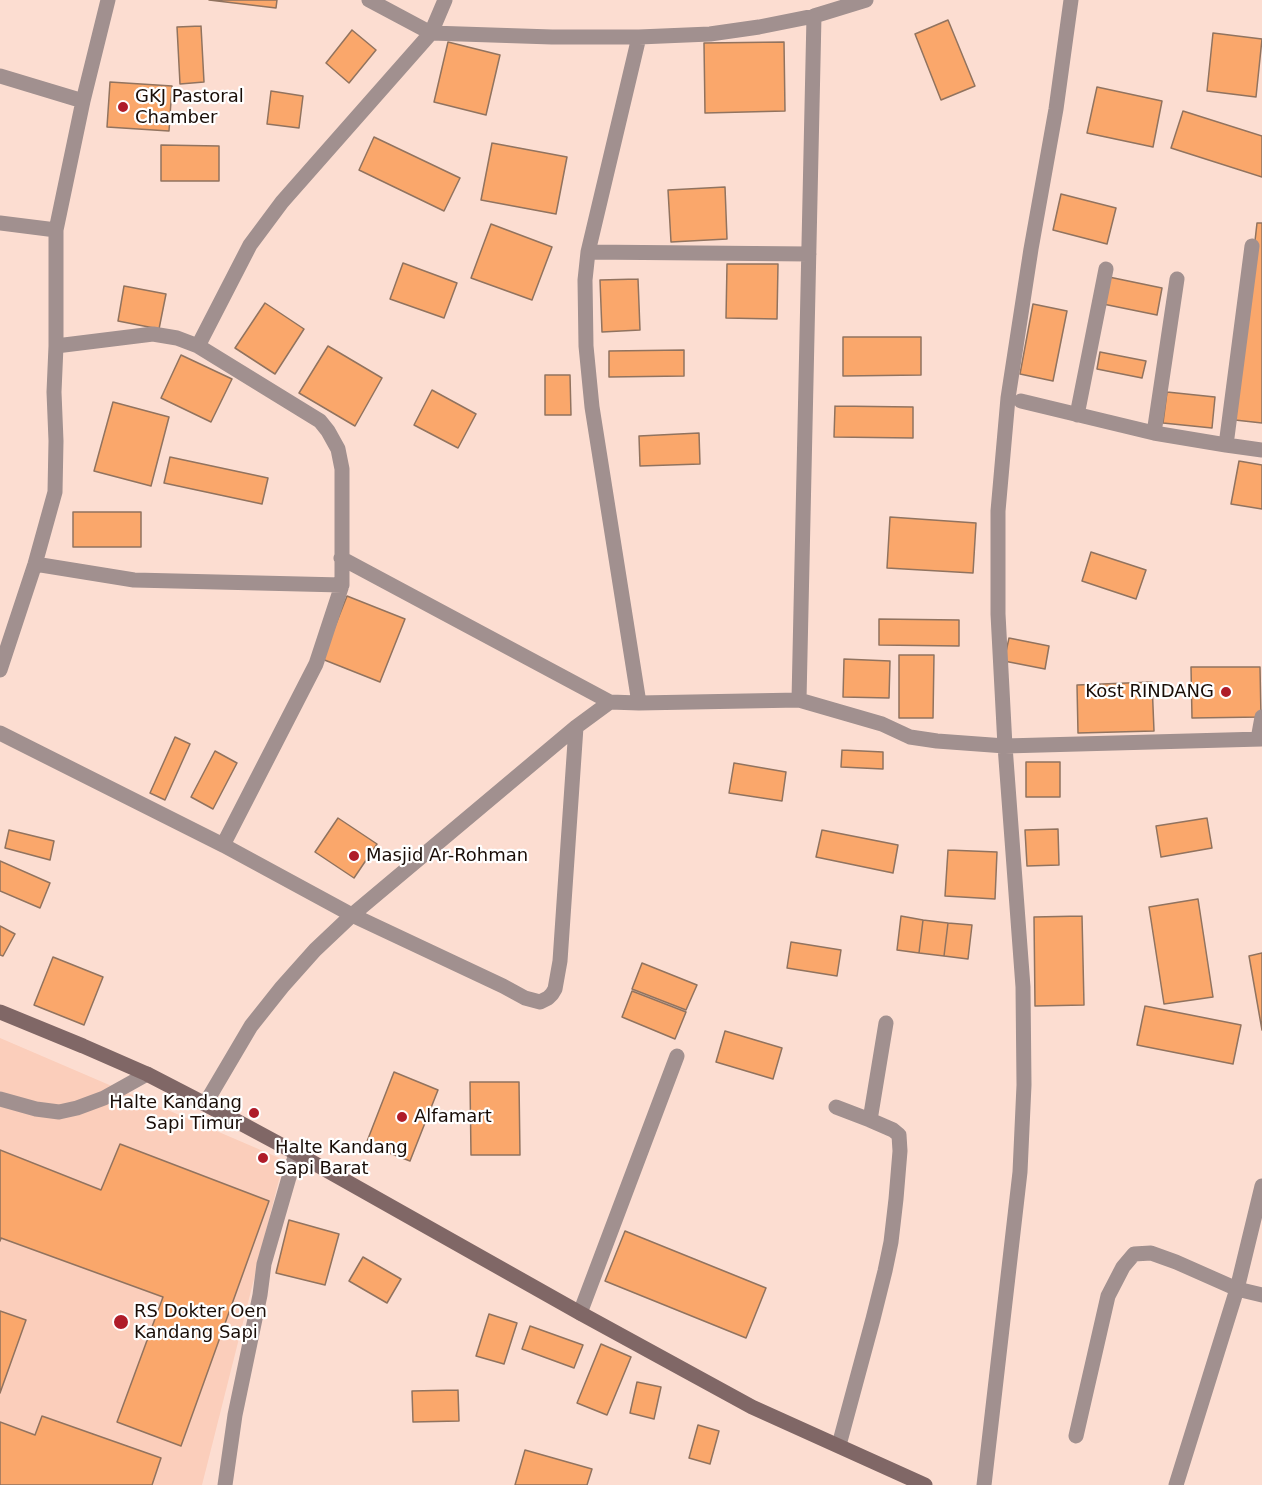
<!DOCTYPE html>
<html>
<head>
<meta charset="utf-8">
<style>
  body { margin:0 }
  canvas { display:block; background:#fcddd1 }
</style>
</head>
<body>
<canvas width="1262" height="1485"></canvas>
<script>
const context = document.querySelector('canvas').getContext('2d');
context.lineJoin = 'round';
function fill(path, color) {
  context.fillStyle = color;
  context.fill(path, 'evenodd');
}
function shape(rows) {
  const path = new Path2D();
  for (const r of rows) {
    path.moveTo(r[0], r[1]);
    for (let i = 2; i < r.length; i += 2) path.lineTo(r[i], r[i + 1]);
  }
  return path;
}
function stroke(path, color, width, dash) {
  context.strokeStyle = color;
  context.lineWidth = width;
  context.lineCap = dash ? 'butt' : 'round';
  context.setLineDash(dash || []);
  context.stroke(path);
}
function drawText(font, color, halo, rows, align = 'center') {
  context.font = font + ' "DejaVu Sans",sans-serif';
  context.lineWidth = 4.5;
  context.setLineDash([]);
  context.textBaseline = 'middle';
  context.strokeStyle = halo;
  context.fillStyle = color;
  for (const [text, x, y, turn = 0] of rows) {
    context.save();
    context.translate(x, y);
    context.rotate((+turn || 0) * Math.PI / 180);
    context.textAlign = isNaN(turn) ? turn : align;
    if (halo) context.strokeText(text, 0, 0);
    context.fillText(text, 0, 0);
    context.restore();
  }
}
fill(shape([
  [0,1038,284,1160,202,1485,0,1485]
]), '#fbcebb');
const building = shape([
  [209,0,277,0,276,8,209,0],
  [948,20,975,86,941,100,915,34,948,20],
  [201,26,204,82,180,84,177,27,201,26],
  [352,30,376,50,349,83,326,63,352,30],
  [1213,33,1262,39,1256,97,1207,91,1213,33],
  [448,42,500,55,486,115,434,102,448,42],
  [784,42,785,111,705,113,704,43,784,42],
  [110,82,172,86,169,131,107,127,110,82],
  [1097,87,1162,101,1153,147,1087,133,1097,87],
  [271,91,303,96,299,128,267,124,271,91],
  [1183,111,1262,136,1262,177,1171,148,1183,111],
  [374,137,460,178,444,211,359,170,374,137],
  [492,143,567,157,556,214,481,200,492,143],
  [161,145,219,146,219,181,161,181,161,145],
  [725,187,727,239,671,242,668,190,725,187],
  [1061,194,1116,208,1107,244,1053,230,1061,194],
  [1257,223,1262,223,1262,423,1235,420,1257,223],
  [491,224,552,247,532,300,471,278,491,224],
  [403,263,457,283,444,318,390,299,403,263],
  [727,264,778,264,777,319,726,318,727,264],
  [1109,277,1162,288,1157,315,1103,304,1109,277],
  [638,279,640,330,602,332,600,280,638,279],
  [124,286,166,294,159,329,118,321,124,286],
  [265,303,304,329,275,374,235,348,265,303],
  [1033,304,1067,311,1053,381,1020,374,1033,304],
  [843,337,921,337,921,375,843,376,843,337],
  [328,346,382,378,355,426,299,393,328,346],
  [684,350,684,376,609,377,609,351,684,350],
  [1100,352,1146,361,1142,378,1097,369,1100,352],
  [181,355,232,379,211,422,161,398,181,355],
  [545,375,570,375,571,415,545,415,545,375],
  [432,390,476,414,458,448,414,425,432,390],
  [1167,392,1215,397,1212,428,1163,423,1167,392],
  [113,402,169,417,151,486,94,471,113,402],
  [835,406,913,407,913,438,834,437,835,406],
  [699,433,700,464,640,466,639,436,699,433],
  [170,457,268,478,262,504,164,483,170,457],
  [1239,461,1262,465,1262,509,1231,504,1239,461],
  [73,512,141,512,141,547,73,547,73,512],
  [890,517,976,523,973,573,887,568,890,517],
  [1091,552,1146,570,1136,599,1082,581,1091,552],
  [347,596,405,619,380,682,322,659,347,596],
  [879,619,959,620,959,646,879,645,879,619],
  [1009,638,1049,646,1045,669,1004,661,1009,638],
  [899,655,934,655,933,718,899,718,899,655],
  [844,659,890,661,889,698,843,697,844,659],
  [1191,667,1260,667,1261,717,1192,718,1191,667],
  [1152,682,1154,731,1078,733,1077,685,1152,682],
  [175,737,190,744,165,800,150,793,175,737],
  [842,750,883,752,883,769,841,767,842,750],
  [215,751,237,763,213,809,191,797,215,751],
  [1026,762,1060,762,1060,797,1026,797,1026,762],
  [734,763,786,772,782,801,729,793,734,763],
  [338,818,377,844,354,878,315,852,338,818],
  [1207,818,1212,848,1161,857,1156,826,1207,818],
  [1058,829,1059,865,1027,866,1025,830,1058,829],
  [9,830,54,841,50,860,5,848,9,830],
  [822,830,898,845,893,873,816,857,822,830],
  [948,850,997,852,995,899,945,896,948,850],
  [0,861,50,883,40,908,0,891,0,861],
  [1198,899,1213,997,1164,1004,1149,907,1198,899],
  [901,916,923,920,919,953,897,950,901,916],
  [1082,916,1084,1005,1035,1006,1034,917,1082,916],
  [923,920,948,923,944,956,919,953,923,920],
  [948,923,972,925,968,959,944,956,948,923],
  [0,926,15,934,3,956,0,955,0,926],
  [791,942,841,950,837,976,787,968,791,942],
  [1262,953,1262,1030,1249,956,1262,953],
  [53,957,103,977,84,1025,34,1005,53,957],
  [642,963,697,985,686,1010,632,989,642,963],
  [632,991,686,1012,675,1039,622,1017,632,991],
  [1145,1006,1241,1025,1233,1064,1137,1045,1145,1006],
  [725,1031,782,1048,773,1079,716,1062,725,1031],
  [394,1072,438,1090,410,1161,366,1144,394,1072],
  [470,1082,519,1082,520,1155,471,1155,470,1082],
  [120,1144,269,1201,181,1446,117,1422,163,1297,1,1238,0,1241,0,1150,101,1190,120,1144],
  [289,1220,339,1234,325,1285,276,1273,289,1220],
  [625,1231,766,1288,746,1338,605,1281,625,1231],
  [363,1257,401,1279,387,1303,349,1281,363,1257],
  [0,1311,26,1320,0,1393,0,1311],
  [489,1314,517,1323,504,1364,476,1356,489,1314],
  [530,1326,583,1345,574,1368,522,1349,530,1326],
  [601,1344,631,1357,607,1415,577,1403,601,1344],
  [637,1382,661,1387,654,1419,630,1413,637,1382],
  [458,1390,459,1421,413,1422,412,1391,458,1390],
  [42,1416,161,1458,152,1485,0,1485,0,1422,35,1435,42,1416],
  [698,1425,719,1431,710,1464,689,1458,698,1425],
  [525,1450,592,1469,587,1485,515,1485,525,1450]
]);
fill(building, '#faa76b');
stroke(building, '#91735f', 1.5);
stroke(shape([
  [0,1099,36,1109,59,1112,77,1108,104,1098,147,1074],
  [1076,1436,1108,1296,1123,1267,1134,1254,1151,1253,1176,1262,1237,1289,1262,1295],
  [1176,1485,1237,1289,1262,1186]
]), '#a1908f', 15);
stroke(shape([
  [369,0,431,33,552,37,639,37,710,34,759,27,814,16,866,0],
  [639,37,588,252,585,280,586,346,592,407,639,703],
  [0,76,83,101],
  [0,223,56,230],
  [588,252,809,254],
  [56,346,153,334,177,338,198,346,320,421,328,431,338,449,342,469,342,585,316,664,223,845],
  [198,346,250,245,282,202,431,33,445,0],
  [1021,401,1154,433,1226,445,1262,450],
  [1077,415,1106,269],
  [1154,433,1177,279],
  [1226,445,1252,246],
  [341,558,610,702,639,703,799,700,882,724,910,737,937,741,1005,746,1262,739],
  [35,564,134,580,342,585],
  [0,670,35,564,55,492,56,441,54,392,56,346,56,230,83,101,108,0],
  [799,700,814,16],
  [0,733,223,845,352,915,503,986,525,998,540,1002,548,998,552,994,555,989,560,961,576,727],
  [1258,739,1262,717],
  [205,1104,251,1026,282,987,315,950,352,915,576,727,610,702],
  [836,1107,870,1120],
  [580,1313,677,1056],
  [839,1445,873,1319,885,1271,891,1242,896,1199,900,1151,899,1135,893,1130,870,1120,886,1023],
  [225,1485,235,1415,260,1295,264,1264,296,1153],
  [984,1485,1020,1172,1024,1085,1023,987,1005,746,998,614,998,511,1008,398,1031,249,1056,109,1071,0]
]), '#a1908f', 15);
stroke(shape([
  [0,1012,83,1046,147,1074,205,1104,296,1153,580,1313,752,1407,925,1485]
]), '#806766', 15);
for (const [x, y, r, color] of [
  [123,107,6,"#af1c29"],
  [1226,692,6,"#af1c29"],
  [354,856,6,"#af1c29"],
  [254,1113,6,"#af1c29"],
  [402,1117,6,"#af1c29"],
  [263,1158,6,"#af1c29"],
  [121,1322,8,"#af1c29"]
]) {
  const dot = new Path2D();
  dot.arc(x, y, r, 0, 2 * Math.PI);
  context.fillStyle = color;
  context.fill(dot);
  stroke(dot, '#fff', 2);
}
drawText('18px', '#190d07', '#fff', [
  ["GKJ Pastoral",135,97],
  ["Chamber",135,118],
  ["Kost RINDANG",1214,692,"right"],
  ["Masjid Ar-Rohman",366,856],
  ["Halte Kandang",242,1103,"right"],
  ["Sapi Timur",242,1124,"right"],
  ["Alfamart",414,1117],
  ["Halte Kandang",275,1148],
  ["Sapi Barat",275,1169],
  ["RS Dokter Oen",134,1312],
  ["Kandang Sapi",134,1333]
], 'left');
</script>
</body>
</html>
